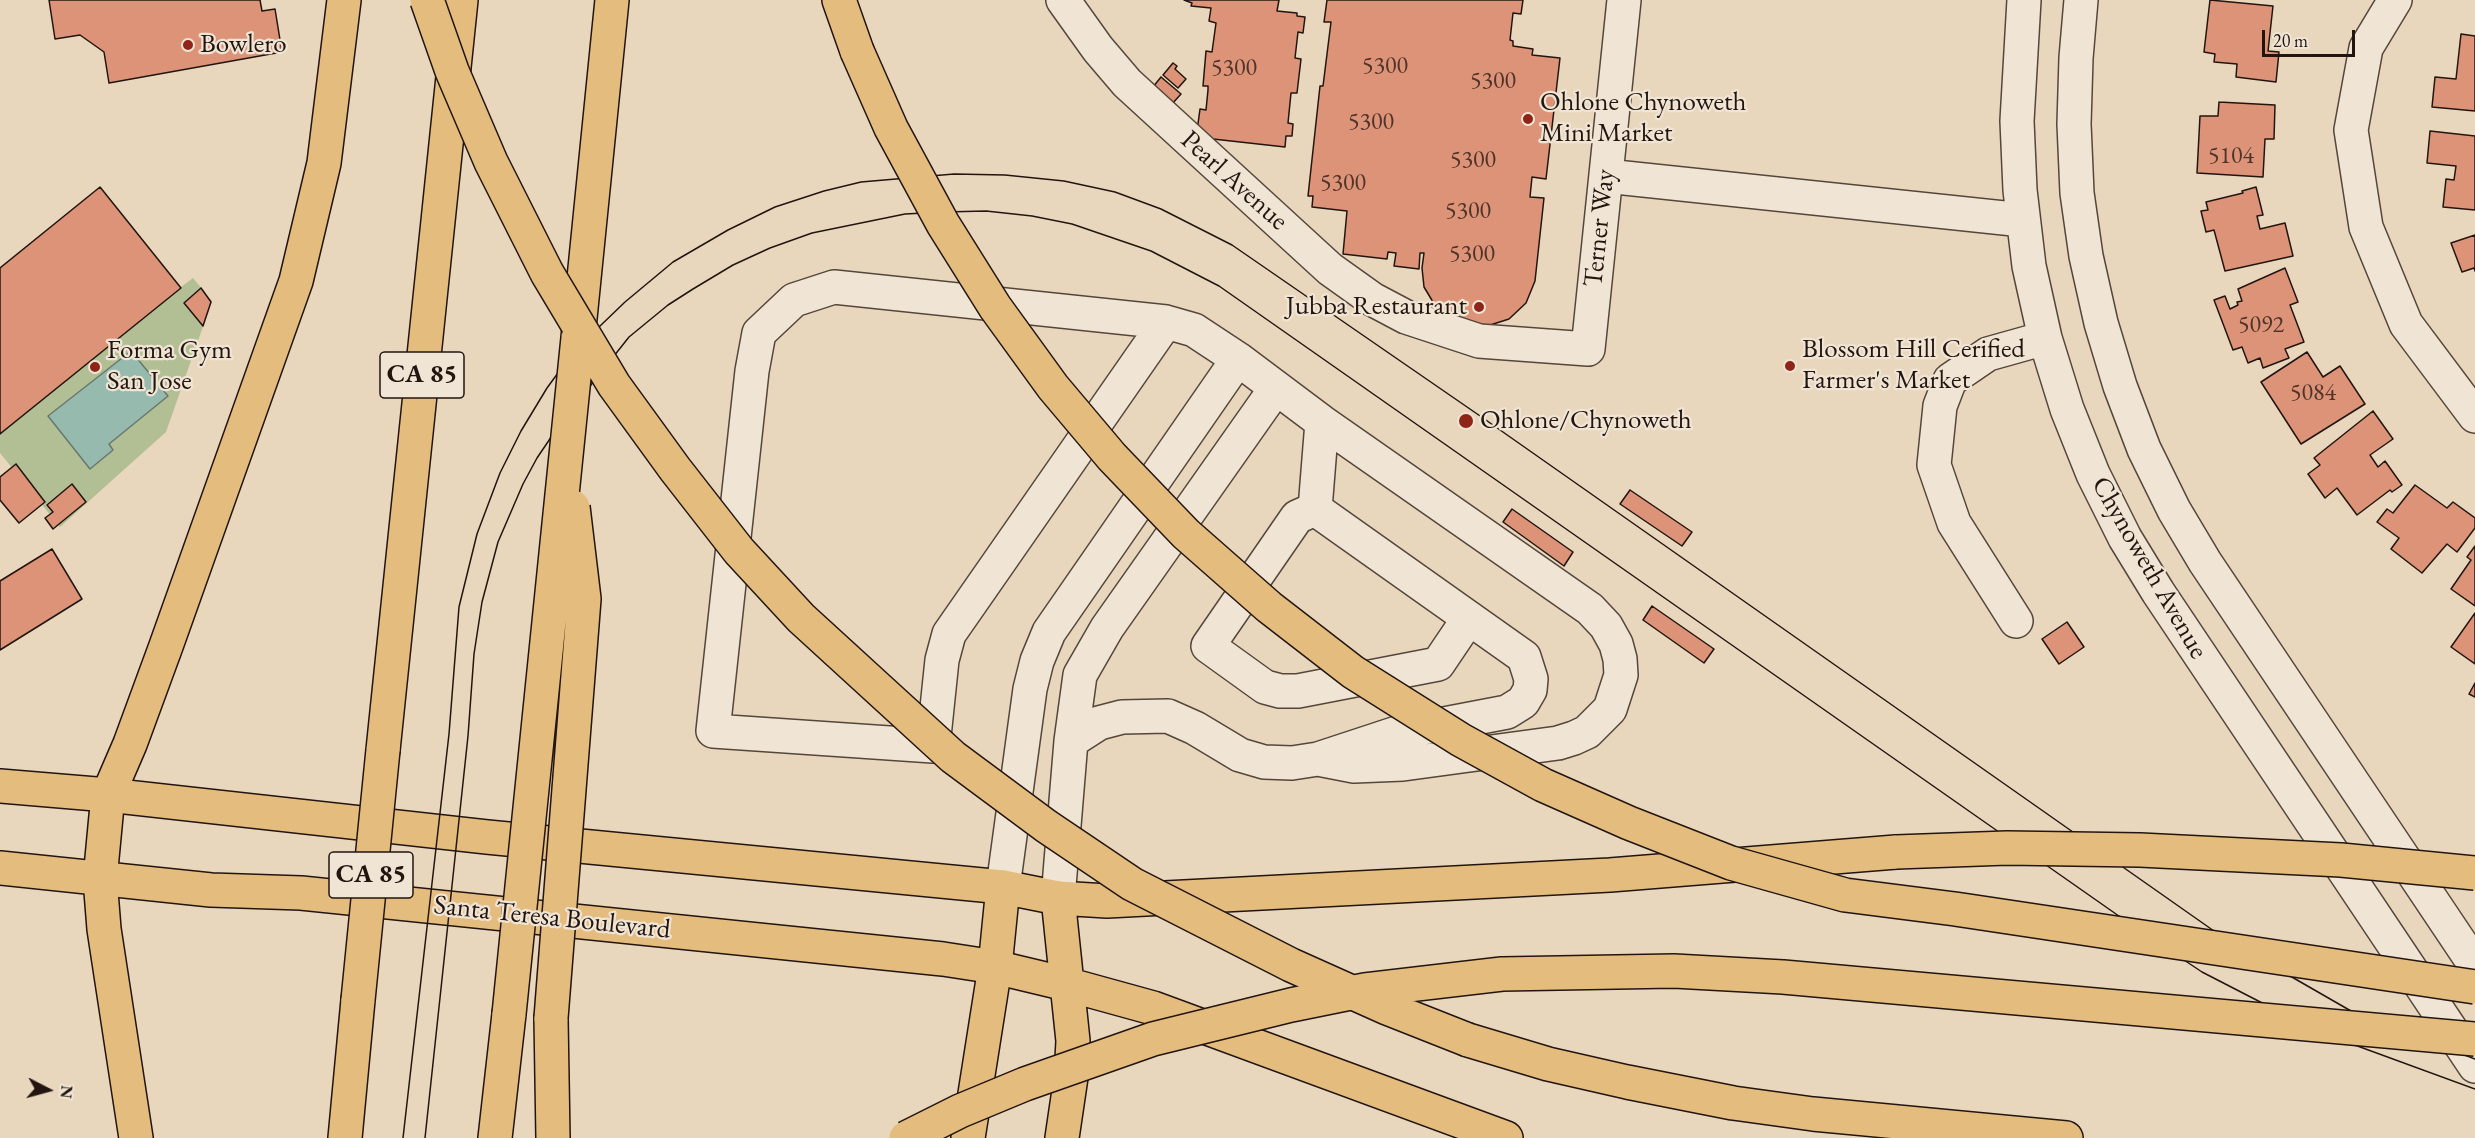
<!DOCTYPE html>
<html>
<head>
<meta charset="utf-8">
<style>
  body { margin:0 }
  #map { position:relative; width:2475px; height:1138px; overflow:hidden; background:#e8d7bd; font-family:"EB Garamond",serif }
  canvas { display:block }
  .north { position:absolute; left:18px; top:1060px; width:60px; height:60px; -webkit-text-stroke:4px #f0e5d4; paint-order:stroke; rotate:96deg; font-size:16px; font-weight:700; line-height:24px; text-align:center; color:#221510 }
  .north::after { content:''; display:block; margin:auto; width:21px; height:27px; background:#221510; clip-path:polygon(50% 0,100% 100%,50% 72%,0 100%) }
  .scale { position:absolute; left:2262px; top:30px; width:93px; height:27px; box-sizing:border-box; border:3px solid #221510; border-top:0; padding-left:8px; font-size:18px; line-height:21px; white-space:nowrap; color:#221510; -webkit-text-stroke:4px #f0e5d4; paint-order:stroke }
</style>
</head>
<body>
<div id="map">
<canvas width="2475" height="1138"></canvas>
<div class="north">N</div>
<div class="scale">20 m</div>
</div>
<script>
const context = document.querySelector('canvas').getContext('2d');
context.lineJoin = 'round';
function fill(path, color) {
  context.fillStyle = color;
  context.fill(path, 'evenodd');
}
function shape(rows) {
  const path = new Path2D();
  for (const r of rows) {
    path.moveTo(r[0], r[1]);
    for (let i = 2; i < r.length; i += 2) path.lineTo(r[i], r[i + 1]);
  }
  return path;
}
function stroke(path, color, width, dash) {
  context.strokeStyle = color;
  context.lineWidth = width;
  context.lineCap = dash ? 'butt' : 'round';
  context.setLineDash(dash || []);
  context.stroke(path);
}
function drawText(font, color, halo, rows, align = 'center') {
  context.font = font + ' "EB Garamond",serif';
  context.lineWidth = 4.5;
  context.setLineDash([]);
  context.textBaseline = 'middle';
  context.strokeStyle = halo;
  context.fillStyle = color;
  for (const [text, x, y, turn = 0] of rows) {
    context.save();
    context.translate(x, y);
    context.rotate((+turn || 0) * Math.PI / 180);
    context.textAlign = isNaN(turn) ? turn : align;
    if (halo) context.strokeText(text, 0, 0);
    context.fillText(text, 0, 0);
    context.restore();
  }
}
fill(shape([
  [100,187,181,287,193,278,212,301,166,432,60,527,0,453,0,268]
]), '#b2bf94');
const water = shape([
  [131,351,168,396,109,444,113,450,90,469,48,416,131,351]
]);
fill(water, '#97baae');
stroke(water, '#68786f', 1.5);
const building = shape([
  [49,0,260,0,262,11,275,9,282,52,109,83,104,52,80,35,55,39,49,0],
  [1184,0,1279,0,1277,11,1297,13,1297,16,1305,17,1303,33,1298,32,1295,58,1301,59,1297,93,1291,93,1288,123,1293,124,1292,136,1286,136,1285,147,1204,138,1205,132,1197,131,1200,109,1206,110,1208,90,1208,86,1203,86,1206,51,1212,52,1216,23,1209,21,1211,8,1191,6,1192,3,1184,0],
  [1327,0,1523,0,1521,14,1513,13,1510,40,1513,41,1513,46,1533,49,1532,55,1560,58,1546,179,1532,177,1530,197,1544,198,1535,281,1526,303,1509,319,1484,327,1445,316,1436,307,1424,287,1422,268,1424,253,1420,253,1419,269,1394,266,1396,253,1388,252,1387,259,1343,254,1347,211,1312,207,1313,196,1308,196,1320,86,1323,86,1331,22,1324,22,1327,0],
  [2210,0,2273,6,2268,51,2279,52,2276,82,2236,77,2237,64,2214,62,2215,54,2204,52,2210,0],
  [2461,34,2475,36,2475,111,2432,107,2435,77,2456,79,2461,34],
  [1173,63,1177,66,1175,69,1186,79,1178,88,1163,75,1173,63],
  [1161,77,1181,94,1172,104,1153,87,1161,77],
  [2219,102,2275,105,2274,139,2265,139,2263,177,2197,173,2200,116,2218,116,2219,102],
  [2430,131,2475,136,2475,210,2443,207,2446,179,2454,180,2456,166,2427,163,2430,131],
  [100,187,181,288,0,434,0,268,100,187],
  [2256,187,2263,215,2257,216,2260,229,2285,223,2293,256,2225,271,2214,230,2206,232,2201,211,2208,210,2206,202,2243,193,2242,191,2256,187],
  [2475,235,2475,271,2474,268,2462,272,2451,243,2475,235],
  [2285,268,2298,302,2290,305,2304,342,2285,349,2289,358,2263,368,2260,358,2248,363,2242,347,2233,350,2214,300,2225,296,2230,309,2238,305,2237,302,2242,301,2238,289,2285,268],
  [201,288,211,302,203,326,184,303,201,288],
  [2307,352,2323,377,2340,366,2365,404,2301,444,2261,382,2307,352],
  [2373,411,2393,439,2370,455,2378,467,2385,461,2402,485,2392,492,2390,490,2357,515,2337,488,2325,498,2308,474,2320,465,2314,458,2373,411],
  [16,464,45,502,19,523,0,500,0,477,16,464],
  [72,484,86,502,53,529,45,518,53,512,47,505,72,484],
  [2415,485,2447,508,2453,502,2475,518,2475,528,2457,552,2447,544,2422,573,2391,549,2399,538,2377,522,2387,509,2393,513,2415,485],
  [1630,490,1692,532,1682,546,1620,504,1630,490],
  [1512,509,1573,552,1564,566,1503,522,1512,509],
  [2475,546,2475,606,2451,589,2471,560,2467,557,2475,546],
  [52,549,82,599,0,650,0,581,52,549],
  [1652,606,1714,649,1704,663,1643,620,1652,606],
  [2475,613,2475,664,2451,647,2475,613],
  [2067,622,2084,647,2059,664,2042,639,2067,622],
  [2475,683,2475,697,2469,694,2475,683]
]);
fill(building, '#dc9378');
stroke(building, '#221510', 1.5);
const minor = shape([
  [1063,0,1098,49,1127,83,1330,269,1372,299,1406,317,1479,341,1588,349,1624,0],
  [2024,0,2017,121,2020,190,2029,266,2045,338,2067,409,2093,474,2125,538,2158,592,2475,1066],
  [2081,0,2076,58,2074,124,2077,193,2086,256,2101,323,2120,386,2144,449,2174,510,2205,562,2475,965],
  [2395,0,2366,48,2351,130,2366,227,2406,324,2475,416],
  [1606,176,2023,220],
  [1166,322,949,634,942,660,933,746,713,731,752,371,759,333,794,300,834,287,1166,322,1194,330,1238,359,1322,422,1590,609,1606,626,1616,644,1620,659,1621,675,1610,709,1587,732,1574,738,1558,743,1403,764,1354,766,1318,759],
  [1315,509,1297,517,1208,646,1265,687,1280,691,1298,691,1438,664,1469,618],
  [1315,509,1322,422],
  [2016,621,1954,523,1934,465,1940,406,1950,380,1988,354,2045,338],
  [1071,741,1099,723,1122,717,1168,716,1195,728,1240,755,1264,762,1292,763,1318,759,1397,733,1507,712,1523,702,1530,690,1531,679,1524,657,1315,509],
  [1003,887,1030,689,1037,661,1049,632,1238,359],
  [1058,898,1071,741,1080,675,1107,628,1276,388]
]);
const major = shape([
  [0,786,108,795,487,837,1003,887,1058,898],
  [0,868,211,890,301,893,943,959,995,967,1066,984]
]);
const highway = shape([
  [839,0,857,51],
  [578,338,612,0],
  [383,750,461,0],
  [1066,984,1153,1008,1506,1138],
  [551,1018,553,1138],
  [1468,1040,1548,1064,1627,1082,1733,1103,1813,1114,2066,1138],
  [136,1138,104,929,100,879,108,795,130,744,166,646,296,281,324,163,344,0],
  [345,1138,358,1000],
  [495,1138,509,1014],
  [968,1138,995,967,1003,887],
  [1062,1138,1071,1077,1073,1041,1058,898,1107,901,1610,875,1896,852]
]);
stroke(minor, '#54463b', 36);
stroke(major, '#221510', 36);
stroke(highway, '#221510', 36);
stroke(minor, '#f0e5d4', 33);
stroke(major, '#e4bc7e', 33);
stroke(highway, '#e4bc7e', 33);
stroke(shape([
  [403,1138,449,734,459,607,477,534,500,473,521,431,547,388,574,351,625,302,673,262,728,230,775,207,824,191,861,182,954,174,1005,175,1064,181,1115,192,1161,209,1232,245,1483,418,2224,938,2351,1011,2475,1059],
  [425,1138,468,736,474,654,482,602,498,542,523,484,537,458,560,424,629,337,668,305,693,289,733,265,770,248,812,233,905,214,944,212,986,211,1032,216,1072,224,1151,251,1219,286,2136,928,2202,972,2270,1007,2352,1044,2475,1089]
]), '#221510', 1.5);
const highwayBridge = shape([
  [427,0,452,71,491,162,547,273,614,385,675,469,739,551,801,618,953,757,1046,826,1132,884,1291,965,1387,1008,1468,1040],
  [857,51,891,128,943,224,995,307,1053,387,1112,457,1186,534,1269,607,1353,672,1461,740,1543,785,1629,823,1731,863,1845,895,1955,909,2475,987],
  [1896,852,2007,848,2140,850,2341,860,2475,873],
  [358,1000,383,750],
  [509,1014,578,338],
  [551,1018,584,599,573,507],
  [906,1138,960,1111,1025,1084,1153,1039,1291,1005,1365,990,1502,974,1674,971,1783,977,2475,1039]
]);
stroke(highwayBridge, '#221510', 36, []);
stroke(highwayBridge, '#e4bc7e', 33);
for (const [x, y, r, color] of [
  [188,45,6,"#8f2418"],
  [1528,119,6,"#8f2418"],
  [1479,307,6,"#8f2418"],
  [1790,366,6,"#8f2418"],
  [95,367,6,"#8f2418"],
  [1466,421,8,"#8f2418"]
]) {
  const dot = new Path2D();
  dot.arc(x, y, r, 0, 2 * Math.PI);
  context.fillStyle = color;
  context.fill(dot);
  stroke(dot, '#f0e5d4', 2);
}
drawText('24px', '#50342a', null, [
  ["5300",1385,66],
  ["5300",1234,68],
  ["5300",1493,81],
  ["5300",1371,122],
  ["5104",2231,156],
  ["5300",1473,160],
  ["5300",1343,183],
  ["5300",1468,211],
  ["5300",1472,254],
  ["5092",2261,325],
  ["5084",2313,393]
]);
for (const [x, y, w] of [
  [422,375,84],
  [371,875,84]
]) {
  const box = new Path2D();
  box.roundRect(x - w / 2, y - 23, w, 46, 4.5);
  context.fillStyle = '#f0e5d4';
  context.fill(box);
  stroke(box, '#221510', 1.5);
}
drawText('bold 26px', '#221510', null, [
  ["CA 85",422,375],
  ["CA 85",371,875]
]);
drawText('27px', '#221510', '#f0e5d4', [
  ["Bowlero",200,45],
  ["Ohlone Chynoweth",1540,103],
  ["Mini Market",1540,134],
  ["Jubba Restaurant",1467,307,"right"],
  ["Blossom Hill Cerified",1802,350],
  ["Farmer's Market",1802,381],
  ["Forma Gym",107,351],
  ["San Jose",107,382],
  ["Ohlone/Chynoweth",1480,421]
], 'left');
drawText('27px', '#221510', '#f0e5d4', [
  ["Pearl Avenue",1234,181,42],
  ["Terner Way",1600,228,-84],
  ["Chynoweth Avenue",2149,568,60],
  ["Santa Teresa Boulevard",552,918,6]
]);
</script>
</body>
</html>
